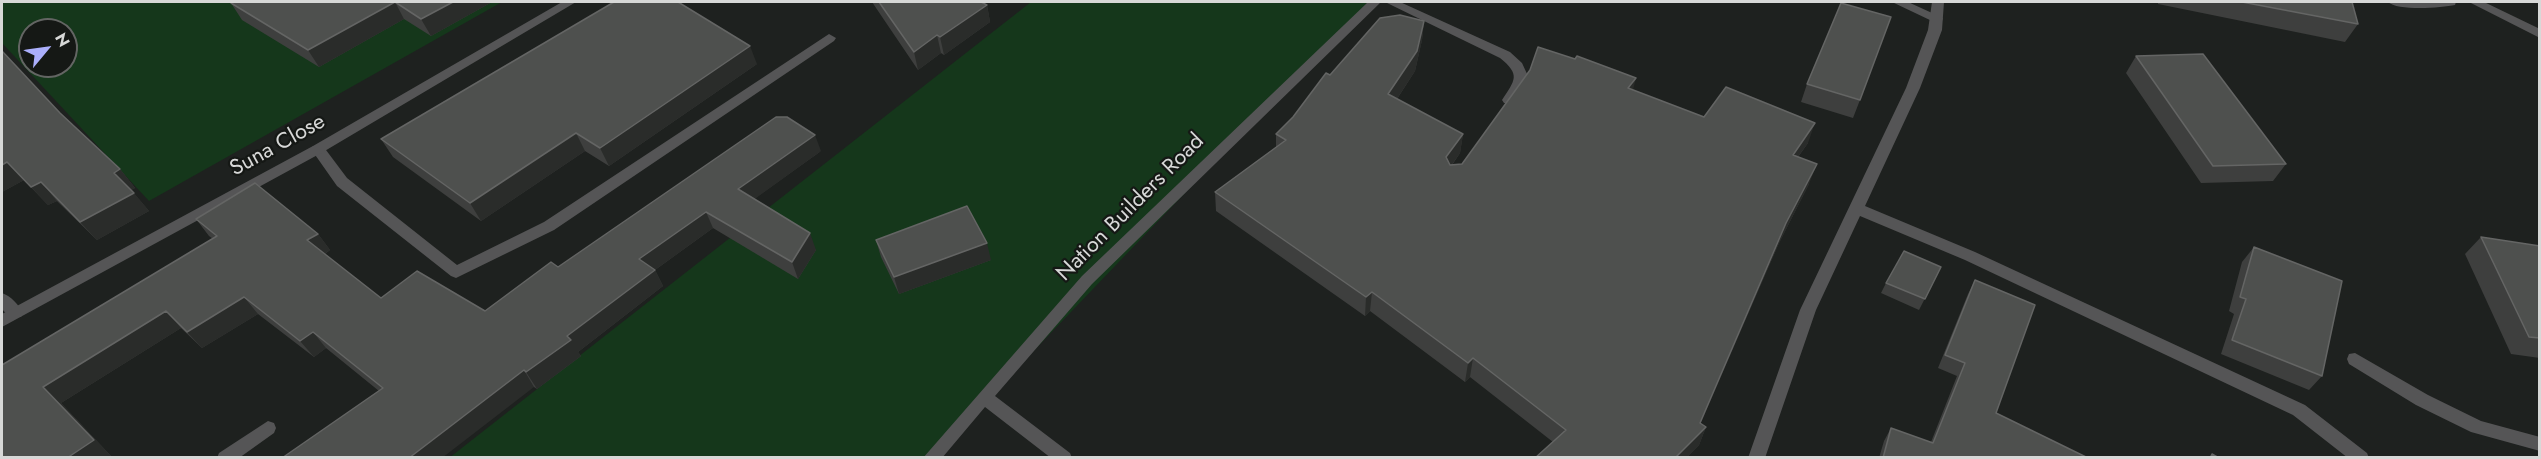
<!DOCTYPE html>
<html>
<head>
<meta charset="utf-8">
<style>
	body { margin:0 }
	#map { position:relative; width:2541px; height:459px; overflow:hidden; background:#1e211f; font-family:Jost,sans-serif }
	canvas { display:block }
	.frame { position:absolute; inset:0; border:3px solid #d7d8d7; pointer-events:none }
	.north { position:absolute; left:18px; top:18px; width:60px; height:60px; box-sizing:border-box; background:#151815; border:2px solid #636563; border-radius:50%; rotate:61deg; font-size:16px; font-weight:700; line-height:24px; text-align:center; color:#d7d8d7 }
	.north::after { content:''; display:block; margin:auto; width:21px; height:27px; background:#abaffb; clip-path:polygon(50% 0,100% 100%,50% 72%,0 100%) }
</style>
</head>
<body>
<div id="map">
<canvas width="2541" height="459"></canvas>
<div class="frame"></div>
<div class="north">N</div>
</div>
<script>
const ctx = document.querySelector('canvas').getContext('2d');
ctx.lineJoin = 'round';
function fill(path, color) {
  ctx.fillStyle = color;
  ctx.fill(path, 'evenodd');
}
function trace(path, color, width, dash) {
  ctx.strokeStyle = color;
  ctx.lineWidth = width;
  ctx.lineCap = dash ? 'butt' : 'round';
  ctx.setLineDash(dash || []);
  ctx.stroke(path);
}
function write(font, color, halo, rows, align = 'center') {
  ctx.font = font + ' Jost,sans-serif';
  ctx.lineWidth = 4.5;
  ctx.setLineDash([]);
  ctx.textBaseline = 'middle';
  ctx.strokeStyle = halo;
  ctx.fillStyle = color;
  for (const [text, x, y, turn = 0] of rows) {
    ctx.save();
    ctx.translate(x, y);
    ctx.rotate((+turn || 0) * Math.PI / 180);
    ctx.textAlign = isNaN(turn) ? turn : align;
    if (halo) ctx.strokeText(text, 0, 0);
    ctx.fillText(text, 0, 0);
    ctx.restore();
  }
}
const green = new Path2D(`
	M2 2H502L149 201 2 43ZM30 30H66V66H30Z
	M1031 2H1368L932 457 449 458Z`);
const lane = new Path2D(`
	M1892 2H1908L1943 18 1942 21H1932Z
	M2388 2H2456L2455 5C2441 8 2397 11 2388 2Z
	M2469 2H2484L2540 29V38Z
	M829 34 836 38 834 41 554 230 456 278 451 276 337 186 311 149 313 146H323L347 178 457 265 544 222Z
	M2 293C11 296 19 305 23 313L21 317H9L2 309Z
	M268 421 274 423 276 428 274 433 239 458H217L219 453Z`);
const street = new Path2D(`
	M562 2H576L323 152 2 327V314L313 146Z
	M1368 2H1381L1092 284 995 396 1070 453 1072 458H1051L985 407 942 458H923L1082 276Z
	M1385 2H1400L1510 52 1522 63 1528 76 1525 86 1514 103H1504L1502 100C1515 80 1521 75 1500 58Z
	M1932 2H1944L1942 30 1920 88 1865 206 1975 252 2305 405 2367 453 2369 458H2348L2293 415 1965 260 1860 216 1816 310 1765 458H1748L1800 310 1906 88 1928 30Z
	M2355 353 2428 395 2481 421 2540 437V451L2471 432 2416 405 2349 364 2347 359 2349 354Z`);
const wall = new Path2D(`
	M234 2H492L431 36 404 19 319 67 242 20 231 3Z
	M872 2H981L987 5 990 22 944 55 941 53 918 70Z
	M2158 2H2352L2358 24 2345 42 2158 4Z
	M1424 21 1422 40 1415 71 1397 99 1463 134 1460 153 1452 165 1462 164 1633 90 1704 117 1808 143 1798 157 1809 184 1779 243 1700 423 1706 427 1699 445 1686 458H1535L1553 442 1470 377 1465 382 1370 311 1365 316 1216 211 1215 192 1276 147V134L1293 117Z
	M2136 56 2286 164 2273 181 2201 183 2126 73Z
	M757 64 609 166 585 151 481 221 393 157 381 139Z
	M1807 84 1860 100 1853 118 1801 102Z
	M60 113 120 169 135 188 131 190 149 211 97 240 57 201 48 205 24 180 2 192Z
	M821 151 754 199 816 250 798 279 713 228 655 270 663 286 578 352 581 356 537 389 534 387 379 391 326 348 314 357 258 314 202 348 181 328 61 403 111 456 110 458H2L8 362 213 239 209 236 196 219 318 234 330 250 325 254 381 298 485 311 558 267Z
	M2481 237 2540 246V358L2511 354 2465 254Z
	M876 240 991 260 899 294 881 257Z
	M2254 247 2322 376 2309 390 2221 354 2234 314 2229 311 2242 262Z
	M1941 267 1919 310 1881 293 1886 283Z
	M1975 280 1996 413 2088 458H1879L1884 441 1891 428 1931 442 1957 376 1938 368 1968 294Z`);
const shadedWall = new Path2D(`
	M395 2 404 19 319 67 308 50Z
	M453 2H492L431 36 421 19Z
	M987 5 990 22 944 55 940 37Z
	M1424 21 1422 40 1415 71 1387 114 1388 94Z
	M937 35 941 53 918 70 914 52Z
	M750 46 757 64 609 166 600 148Z
	M1636 78 1631 98 1628 88Z
	M1815 123 1808 143 1785 174 1793 155Z
	M576 133 585 151 481 221 470 203Z
	M1463 134 1460 153 1443 177 1446 157Z
	M815 135 821 151 745 206 738 189Z
	M7 162 24 180 2 192V165Z
	M1817 164 1809 184 1779 243 1694 439 1706 427 1699 445 1686 458H1675L1700 423 1786 223Z
	M120 169 135 188 129 191 114 173Z
	M41 182 57 201 48 205 31 187Z
	M134 193 149 211 97 240 80 222Z
	M706 212 713 228 655 270 663 286 578 352 581 356 537 389 526 372 567 336 639 259Z
	M810 233 816 250 798 279 792 262Z
	M318 234 330 250 320 257 307 240Z
	M987 243 991 260 899 294 894 277Z
	M1372 292 1370 311 1365 316 1366 297Z
	M244 297 258 314 202 348 187 332Z
	M166 311 181 328 61 403 111 456 110 458H67L43 387Z
	M313 332 326 348 314 357 300 341Z
	M1473 358 1470 377 1465 382 1468 363Z
	M524 370 534 387 442 458H409Z`);
const building = new Path2D(`
	M234 2H453L421 19 395 2 308 50 231 3Z
	M614 2H678L750 46 600 148 576 133 470 203 381 139Z
	M879 2H981L987 5 940 37 937 35 914 52Z
	M2242 2H2352L2358 24Z
	M1841 3 1891 17 1860 100 1807 84Z
	M1400 15 1424 21 1417 51 1388 94 1463 134 1446 157 1450 165 1462 164 1530 70 1538 47 1575 59 1577 56 1636 78 1628 88 1704 117 1726 87 1815 123 1793 155 1817 164 1786 223 1700 423 1706 427 1675 458H1535L1566 430 1473 358 1468 363 1372 292 1366 297 1215 192 1286 140 1276 134 1293 117 1326 73 1330 75 1380 18Z
	M2 51 60 113 120 169 114 173 134 193 80 222 41 182 31 187 7 162 2 165Z
	M2203 54 2286 164 2213 166 2136 56Z
	M776 117H787L815 135 738 189 810 233 792 262 706 212 639 259 655 270 567 336 571 340 526 372 524 370 409 458H282L383 388 313 332 300 341 244 297 187 332 166 311 43 387 94 440 67 458H2V365L217 236 196 219 255 183 318 234 307 240 381 298 417 271 485 311 551 262 558 267Z
	M967 206 987 243 894 277 876 240Z
	M2481 237 2540 246V338L2529 337Z
	M2254 247 2342 281 2322 376 2232 340 2246 299 2240 297Z
	M1904 251 1941 267 1925 299 1886 283Z
	M1975 280 2035 305 1996 413 2088 458H1883L1891 428 1933 443 1965 363 1945 355Z
	M2212 454 2219 458H2210Z`);
const streetNames = [
	["Suna Close",278,146,-29],
	["Nation Builders Road",1131,208,-45]
];
fill(green, '#15371b');
fill(lane, '#555556');
fill(street, '#555556');
fill(wall, '#3e3f3e');
fill(shadedWall, '#2a2c2a');
fill(building, '#4e504e');
trace(building, '#646564', 1.5);
write('22px', '#d7d8d7', '#151815', streetNames);
</script>
</body>
</html>
